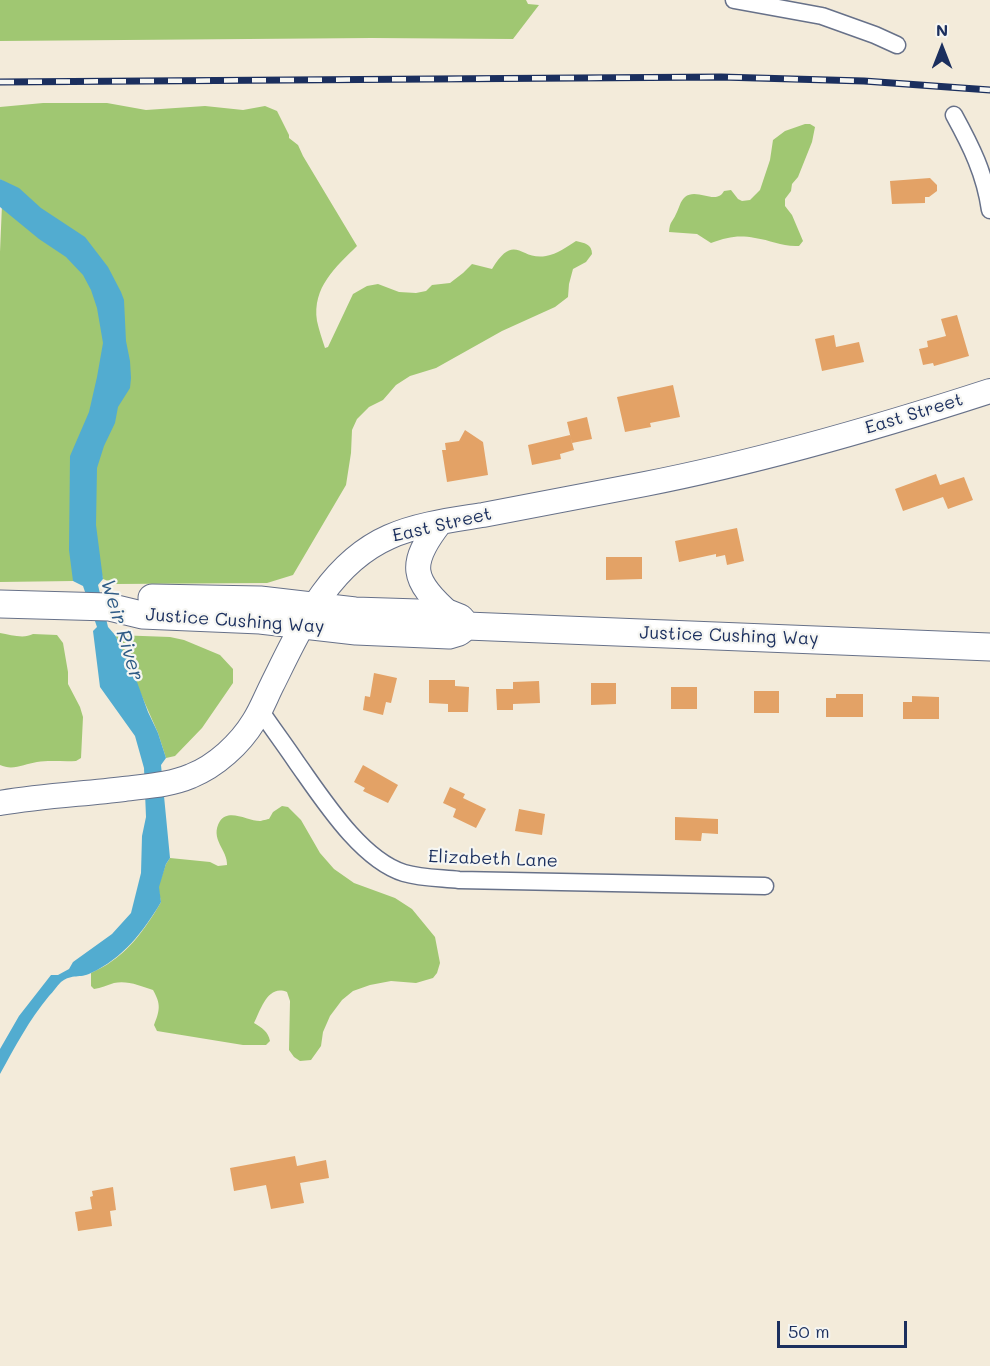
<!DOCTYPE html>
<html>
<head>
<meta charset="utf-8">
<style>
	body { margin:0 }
	#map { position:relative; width:990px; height:1366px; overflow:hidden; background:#f3ebda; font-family:Mali,sans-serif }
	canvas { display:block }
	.north { position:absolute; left:912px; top:18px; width:60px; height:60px; -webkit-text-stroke:4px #f6f6f2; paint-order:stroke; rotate:0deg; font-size:16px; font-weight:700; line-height:24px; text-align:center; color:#1b2f5e }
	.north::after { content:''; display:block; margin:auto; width:21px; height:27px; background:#1b2f5e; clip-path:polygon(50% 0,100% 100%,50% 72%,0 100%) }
	.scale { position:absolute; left:777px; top:1321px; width:130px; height:27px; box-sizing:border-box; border:3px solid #1b2f5e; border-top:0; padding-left:8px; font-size:18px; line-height:21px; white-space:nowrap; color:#1b2f5e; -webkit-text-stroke:4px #f6f6f2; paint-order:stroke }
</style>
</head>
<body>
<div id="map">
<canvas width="990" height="1366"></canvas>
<div class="north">N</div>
<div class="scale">50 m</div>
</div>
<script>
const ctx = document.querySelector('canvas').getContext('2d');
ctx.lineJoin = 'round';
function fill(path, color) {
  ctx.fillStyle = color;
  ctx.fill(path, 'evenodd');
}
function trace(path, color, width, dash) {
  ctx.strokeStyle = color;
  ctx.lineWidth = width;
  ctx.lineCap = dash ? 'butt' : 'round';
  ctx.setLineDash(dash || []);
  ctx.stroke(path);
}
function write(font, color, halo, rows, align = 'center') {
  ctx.font = font + ' Mali,sans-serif';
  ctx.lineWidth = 4.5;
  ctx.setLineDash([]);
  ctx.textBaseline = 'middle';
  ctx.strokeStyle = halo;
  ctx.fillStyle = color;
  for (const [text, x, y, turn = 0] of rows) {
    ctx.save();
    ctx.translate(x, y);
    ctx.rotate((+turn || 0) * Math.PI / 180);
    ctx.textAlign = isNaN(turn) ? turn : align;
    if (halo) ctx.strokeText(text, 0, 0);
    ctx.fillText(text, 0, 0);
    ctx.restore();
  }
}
const green = new Path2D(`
	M0 0H526L528 4 539 5 513 39 372 38 0 41Z
	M43 103H107L146 110 205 106 243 110 265 106 277 111 289 135V138L298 145 303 156 357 246C336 267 312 287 317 321 319 330 322 339 325 348L328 347 353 294 367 286 378 284 399 292 416 293 426 291 432 285 450 283 463 273 472 264 492 269C515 231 520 261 546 256 557 254 567 247 576 241 584 243 592 244 592 254L586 262 573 269 569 284 568 297 555 307 502 331 436 368 410 376 396 385 383 400 369 407 357 419 352 430 351 453 346 485 293 575 267 583 116 584 103 579 102 575 73 574V581L0 582V252L3 181 0 179V107Z
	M805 124H810L815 127 812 142 798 177 792 184 791 191 785 199V206L792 215 803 241 799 246C782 247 771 240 755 238 738 235 728 237 711 243L697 234 669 232C670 221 672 223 676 214 679 209 680 201 685 197 697 187 716 206 724 191L731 190 738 199 742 201 750 200 760 190 770 160 773 140 785 131Z
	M0 633C11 635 24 639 33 634L57 635 63 643 68 672V684L80 707 83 717 81 758 76 761C64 762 50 760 37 762 24 764 13 771 0 765Z
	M115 635 170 637 184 640 220 655 233 669V683L202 728 175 756 166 758 158 733Z
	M282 806 288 807 301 820 320 853 334 869 354 883 395 898 412 909 435 937 440 963 437 973 433 978 416 983 391 981 370 985 353 991 342 1000 330 1016 323 1032 321 1046 311 1060 300 1061 294 1057 289 1050 290 1001 287 992C268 984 261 1009 254 1023 262 1028 268 1031 270 1041L266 1045H243L157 1031 154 1025C160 1010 161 1004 153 990 141 986 127 980 114 983 107 985 101 988 94 989L91 986V973C98 969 106 966 112 961 132 948 149 923 161 902L158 887 166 864 170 858 210 862 218 866 227 865C228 850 209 839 220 821 229 808 248 821 260 821 261 821 268 819 269 819L273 812Z`);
const water = new Path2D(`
	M0 179 19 188 41 208 85 237 108 267 121 292 124 300 126 341 130 361 131 378 130 388 118 407 115 423 104 446 97 468 96 525 103 579 98 585 108 627 115 635 133 671 148 712 158 733 166 758 161 765 170 858 166 864 159 887 161 902C144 931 122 959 91 973 79 979 73 973 61 982 57 986 53 992 49 996 29 1020 15 1047 0 1074V1049L19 1016 51 975H58L69 969 73 962 112 934 131 913 141 873 142 836 146 817 144 768 135 736 100 687 93 631 97 627 83 586 73 581 69 550 70 456 89 412 97 377 103 343 97 308 91 290 83 275 66 257 39 239 0 207Z`);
const building = new Path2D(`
	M930 178 937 185V191L929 197H925V203L892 204 890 181Z
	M957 315 969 356 934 366 933 363 923 365 919 349 928 347 927 341 946 336 941 319Z
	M834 335 836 347 859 342 864 362 822 371 815 339Z
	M673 385 680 417 650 423 651 427 625 432 617 397Z
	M587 417 592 439 572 443 567 422Z
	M465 430 483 442 488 475 447 482 442 450H446L445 443 459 441Z
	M570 435 574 450 560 454 561 459 532 465 528 445Z
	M936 474 940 485 964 477 973 500 948 509 943 497 903 511 895 489Z
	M737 528 744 561 727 565 725 555 716 557V554L679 562 675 541Z
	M606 557H642V579L606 580Z
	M374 673 397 678 391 703 386 702 383 715 363 710 365 696 370 697Z
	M429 680H455V686L469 687 468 712H448V704L429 703Z
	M539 681 540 703 513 704V710H497L496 689H513V682Z
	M591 683H616V704L591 705Z
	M671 687H697V709H671Z
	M754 691H779V713H754Z
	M836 694H863V717H826V698H836Z
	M912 696 939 697V719H903V702H912Z
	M363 765 398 785 388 803 363 791 365 788 354 782Z
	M450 787 465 794 463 798 486 809 476 828 453 817 456 809 443 803Z
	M519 809 545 814 542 835 515 831Z
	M675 817 718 819V834L702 833 701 841 675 840Z
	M295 1156 297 1166 326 1160 329 1178 300 1183 304 1203 271 1209 266 1185 234 1191 230 1168Z
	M113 1187 116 1210 110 1211 112 1226 78 1231 75 1212 92 1209 90 1197 93 1196 92 1191Z`);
const minor = new Path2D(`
	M734 0 822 16 875 35 897 45
	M954 115C971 146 985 174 990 210
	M260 710C272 728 285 745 297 763 322 798 361 860 404 873 421 878 441 878 459 880L765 886`);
const secondary = new Path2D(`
	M440 523C408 564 411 580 450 614
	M0 803C41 796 83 794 124 789 147 786 170 785 191 776 216 766 240 744 254 721 261 710 266 697 272 685 300 629 328 564 389 537 418 524 452 520 483 515 537 505 591 494 645 484 762 461 876 428 990 391`);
const primary = new Path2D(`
	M152 598 260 600 355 611 450 614 460 618 467 626
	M0 604 109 607 142 615 260 620 356 631 449 635 459 632 467 626 990 647`);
const rail = new Path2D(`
	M0 82 721 77 864 81 990 90`);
const streetNames = [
	["East Street",914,414,-17],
	["East Street",442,525,-13],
	["Justice Cushing Way",235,621,4],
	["Justice Cushing Way",729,636,2],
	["Elizabeth Lane",493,859,2]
];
const waterNames = [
	["Weir River",122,630,73]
];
fill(green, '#a0c772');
fill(water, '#52acd0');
fill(building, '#e3a266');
trace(minor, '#677189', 19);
trace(secondary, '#677189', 26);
trace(primary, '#677189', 29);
trace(minor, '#fff', 16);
trace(secondary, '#fff', 24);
trace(primary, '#fff', 27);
trace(rail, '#1b2f5e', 7);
trace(rail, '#f6f6f2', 4.5, [14]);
write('18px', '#1b2f5e', '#f6f6f2', streetNames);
write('italic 20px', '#2e5b86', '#f6f6f2', waterNames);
</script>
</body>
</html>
